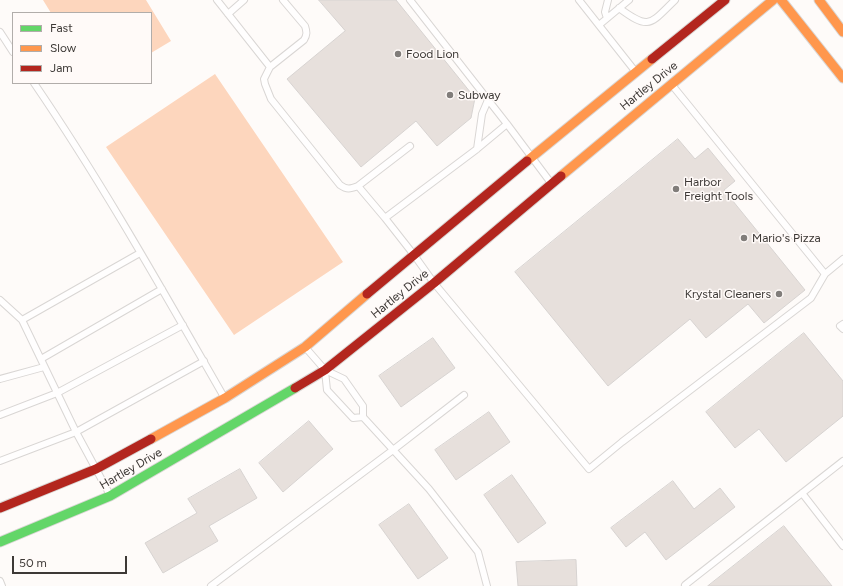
<!DOCTYPE html>
<html>
<head>
<meta charset="utf-8">
<style>
	body { margin:0 }
	#map { position:relative; width:843px; height:586px; overflow:hidden; background:#fefbf9; font-family:Figtree,sans-serif }
	canvas { display:block }
	.legend { position:absolute; left:12px; top:12px; width:140px; height:72px; box-sizing:border-box; background:#fffaf8; border:1px solid #b1adaa; margin:0; padding:5px 7px; list-style:none; font-size:12px; color:#3d3936 }
	.legend li { display:flex; align-items:center; gap:8px; height:20px }
	.legend b { width:20px; border:1px solid #b1adaa }
	.scale { position:absolute; left:12px; top:556px; width:115px; height:18px; box-sizing:border-box; border:2px solid #3d3936; border-top:0; padding-left:5px; font-size:12px; line-height:14px; white-space:nowrap; color:#3d3936; -webkit-text-stroke:3px #fffaf8; paint-order:stroke }
</style>
</head>
<body>
<div id="map">
<canvas width="843" height="586"></canvas>
<ul class="legend">
<li><b style="height:5px;background:#63d668"></b>Fast</li>
<li><b style="height:5px;background:#ff974d"></b>Slow</li>
<li><b style="height:5px;background:#b3261e"></b>Jam</li>
</ul>
<div class="scale">50 m</div>
</div>
<script>
const ctx = document.querySelector('canvas').getContext('2d');
ctx.lineJoin = 'round';
function fill(path, color) {
  ctx.fillStyle = color;
  ctx.fill(path, 'evenodd');
}
function trace(path, color, width, dash) {
  ctx.strokeStyle = color;
  ctx.lineWidth = width;
  ctx.lineCap = dash ? 'butt' : 'round';
  ctx.setLineDash(dash || []);
  ctx.stroke(path);
}
function write(font, color, halo, rows, align = 'center') {
  ctx.font = font + ' Figtree,sans-serif';
  ctx.lineWidth = 3;
  ctx.setLineDash([]);
  ctx.textBaseline = 'middle';
  ctx.strokeStyle = halo;
  ctx.fillStyle = color;
  for (const [text, x, y, turn = 0] of rows) {
    ctx.save();
    ctx.translate(x, y);
    ctx.rotate((+turn || 0) * Math.PI / 180);
    ctx.textAlign = isNaN(turn) ? turn : align;
    if (halo) ctx.strokeText(text, 0, 0);
    ctx.fillText(text, 0, 0);
    ctx.restore();
  }
}
const green = new Path2D(`
	M43 0H146L171 41 151 53V13H51Z
	M215 74 343 262 234 335 106 147Z`);
const building = new Path2D(`
	M319 0H396L475 98 471 118 437 146 416 121 361 167 287 79 345 31Z
	M678 139 695 159 708 148 735 181 724 190 805 290 764 323 748 304 706 338 690 319 608 386 515 272Z
	M804 333 843 381V416L786 462 759 429 735 448 706 412Z
	M433 338 455 368 401 407 379 376Z
	M489 412 510 442 456 480 435 450Z
	M309 421 333 449 283 492 259 463Z
	M240 469 257 498 209 526 218 541 163 573 145 543 197 513 188 499Z
	M512 475 546 523 518 543 484 495Z
	M673 481 694 509 720 488 735 507 666 560 645 532 626 547 611 528Z
	M409 504 448 558 418 579 379 525Z
	M784 526 832 586H708Z
	M576 560 577 586H518L516 562Z`);
const lane = new Path2D(`
	M217 0 270 67
	M283 0 305 26C307 32 307 35 304 40L270 67 264 79 265 84 271 99 340 185C347 190 350 189 358 186
	M410 0 507 124 551 183
	M579 0 635 71
	M619 8C650 31 650 24 675 0
	M228 14 244 0
	M607 18 605 12 608 0
	M599 25 629 0
	M0 32 13 52
	M34 83C103 184 163 291 224 397
	M672 85 825 274 843 259
	M507 124 477 149 385 218 414 255 434 283 589 469 622 442 811 298 825 274
	M477 149 482 114 488 100
	M385 218 358 186 410 146
	M0 300 22 320
	M843 324 840 326 843 329
	M305 347 325 370 344 379 363 406V417L429 489 478 552 487 586
	M41 359 162 289
	M325 371 327 390 353 418 363 417
	M0 379 44 367
	M0 415 57 393 183 325
	M0 461 76 432 204 361
	M802 493 843 546
	M110 495 76 432 22 320 140 253
	M0 581 2 586
	M211 586 393 450 464 395
	M686 586 685 585 843 461`);
const fast = new Path2D(`
	M0 542 110 496 295 388`);
const slow = new Path2D(`
	M781 0 843 78
	M819 0 843 32
	M527 161 652 59
	M561 176 773 0
	M151 439 225 398 305 347 367 294`);
const jam = new Path2D(`
	M652 59 725 0
	M367 294 527 161
	M295 388 325 370 434 283 561 176
	M0 508 96 469 151 439`);
const markers = [
	[398,54,4,"#817d7a"],
	[450,95,4,"#817d7a"],
	[676,189,4,"#817d7a"],
	[744,238,4,"#817d7a"],
	[779,294,4,"#817d7a"]
];
const poiNames = [
	["Food Lion",406,54],
	["Subway",458,95],
	["Harbor",684,182],
	["Freight Tools",684,196],
	["Mario's Pizza",752,238],
	["Krystal Cleaners",771,294,"right"]
];
const streetNames = [
	["Hartley Drive",649,86,-39],
	["Hartley Drive",400,294,-39],
	["Hartley Drive",131,469,-30]
];
fill(green, '#fdd6bd');
fill(building, '#e7e0dc');
trace(building, '#d7d3d1', 1);
trace(lane, '#d9d6d4', 8);
trace(fast, '#d9d6d4', 11);
trace(slow, '#d9d6d4', 11);
trace(jam, '#d9d6d4', 11);
trace(lane, '#fffefe', 6);
trace(fast, '#63d668', 9);
trace(slow, '#ff974d', 9);
trace(jam, '#b3261e', 9);
for (const [x, y, r, color] of markers) {
  const dot = new Path2D();
  dot.arc(x, y, r, 0, 2 * Math.PI);
  ctx.fillStyle = color;
  ctx.fill(dot);
  trace(dot, '#fffaf8', 1.5);
}
write('12px', '#3d3936', '#fffaf8', poiNames, 'left');
write('12px', '#3d3936', '#fffaf8', streetNames);
</script>
</body>
</html>
